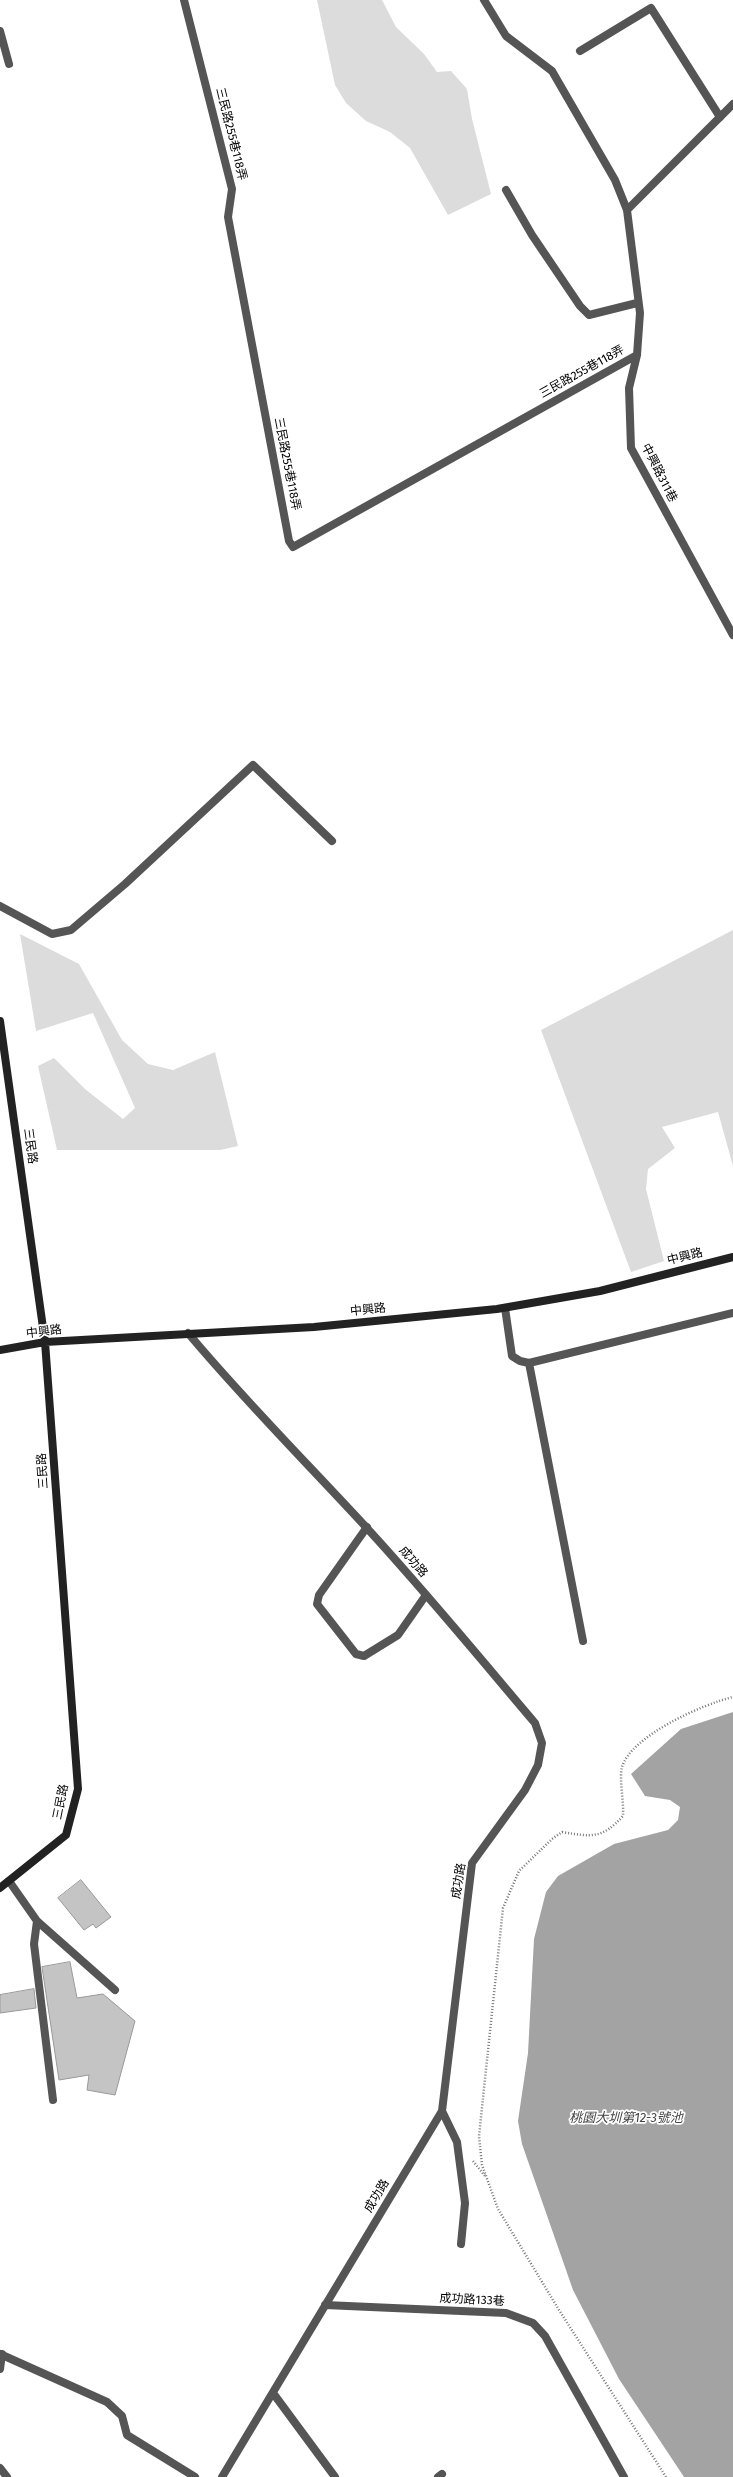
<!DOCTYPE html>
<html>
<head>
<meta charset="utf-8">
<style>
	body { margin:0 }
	canvas { display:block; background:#fff }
</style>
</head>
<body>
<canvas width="733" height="2477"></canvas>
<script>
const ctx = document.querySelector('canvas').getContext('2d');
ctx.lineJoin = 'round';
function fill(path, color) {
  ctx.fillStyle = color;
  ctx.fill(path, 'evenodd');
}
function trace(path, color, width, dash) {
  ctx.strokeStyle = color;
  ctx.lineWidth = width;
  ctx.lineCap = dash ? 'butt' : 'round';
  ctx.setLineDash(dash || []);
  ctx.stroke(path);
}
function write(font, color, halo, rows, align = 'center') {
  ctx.font = font + ' "Fira Sans","Noto Sans TC",sans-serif';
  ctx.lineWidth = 3.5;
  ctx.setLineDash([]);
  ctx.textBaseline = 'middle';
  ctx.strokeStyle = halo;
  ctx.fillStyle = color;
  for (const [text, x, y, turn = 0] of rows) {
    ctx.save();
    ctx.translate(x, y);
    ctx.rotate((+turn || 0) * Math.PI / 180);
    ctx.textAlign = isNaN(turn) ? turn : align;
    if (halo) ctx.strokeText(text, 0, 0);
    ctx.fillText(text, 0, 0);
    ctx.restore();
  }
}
const green = new Path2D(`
	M382 0 396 27 424 54 437 72 451 71 467 89 472 119 491 194 448 215 410 148 390 132 366 121 346 103 335 85 317 0Z
	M733 930V1166L718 1112 662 1127 675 1148 648 1169 646 1189 664 1261 631 1272 541 1030Z
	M20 934 79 964 122 1040 148 1064 173 1070 215 1052 238 1146 220 1150H57L38 1066 54 1058 85 1089 123 1119 135 1108 93 1013 36 1031Z`);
const water = new Path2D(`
	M733 1712V2477H684L619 2379 573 2290 522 2144 518 2121 528 2053 534 1939 546 1892 558 1876 614 1844 668 1830 678 1820 680 1807 670 1800 645 1796 631 1774 681 1729Z`);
const building = new Path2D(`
	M81 1880 111 1917 96 1928 93 1924 84 1930 58 1898Z
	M70 1962 77 1998 103 1994 135 2021 115 2095 87 2090 89 2075 59 2080 42 1967Z
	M34 1989 36 2008 0 2013V1995Z`);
const path = new Path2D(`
	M473 2161 485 2176
	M666 2477 559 2310 498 2209 482 2165 479 2136 503 1908 519 1871 552 1839 562 1832C592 1837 602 1839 623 1816 624 1801 619 1780 622 1767 631 1736 703 1704 733 1697`);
const lane = new Path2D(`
	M0 31 9 64
	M580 51 651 8 720 117
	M505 1308 512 1356 520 1361 529 1363 733 1313
	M529 1363 583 1641
	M367 1527 319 1595 317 1604 356 1654 364 1656 398 1635 426 1595
	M9 1881 37 1921 115 1990
	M37 1921 34 1944 53 2100
	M325 2305 506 2313 533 2323 545 2336 624 2477
	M0 2369 2 2354
	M0 2468 7 2477
	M438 2477 442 2474`);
const street = new Path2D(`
	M184 0 232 189 228 217 289 541 293 547 637 355
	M484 0 506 36 552 71 615 180 627 210 640 313 637 355 629 388 631 448 733 635
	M506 190 532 235 580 306 589 315 637 303
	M627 210 733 104
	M0 906 52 934 71 930 125 884 253 765 332 841
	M188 1333C244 1400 306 1462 365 1526 424 1590 479 1657 535 1723L542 1743 538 1765 525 1790 472 1863 442 2111 222 2477
	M442 2111 457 2142 465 2203 461 2244
	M0 2354 107 2402 122 2416 127 2435 195 2477
	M273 2393 335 2477`);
const secondary = new Path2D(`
	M0 1021 45 1342 78 1789 66 1835 0 1888
	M0 1350 45 1342 314 1327 497 1309 600 1291 733 1257`);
const streetNames = [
	["三民路255巷118弄",231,134,76],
	["三民路255巷118弄",582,372,-29],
	["三民路255巷118弄",287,464,79],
	["中興路311巷",659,473,63],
	["三民路",30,1146,82],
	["中興路",685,1257,-14],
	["中興路",368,1310,-6],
	["中興路",44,1332,-7],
	["三民路",43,1471,-94],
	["成功路",413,1562,49],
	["三民路",61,1802,-79],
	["成功路",459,1881,-81],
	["成功路",377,2196,-59],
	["成功路133巷",472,2300,3]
];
const waterNames = [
	["桃園大圳第12-3號池",626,2118]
];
fill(green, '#dcdcdc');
fill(water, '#a3a3a3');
fill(building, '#c4c4c4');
trace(building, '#999', 1);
trace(path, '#777', 2.5, [1, 2]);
trace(lane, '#555', 8);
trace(street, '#555', 8);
trace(secondary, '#222', 8);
write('12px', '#000', '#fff', streetNames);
write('italic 13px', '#444', '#fff', waterNames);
</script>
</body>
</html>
